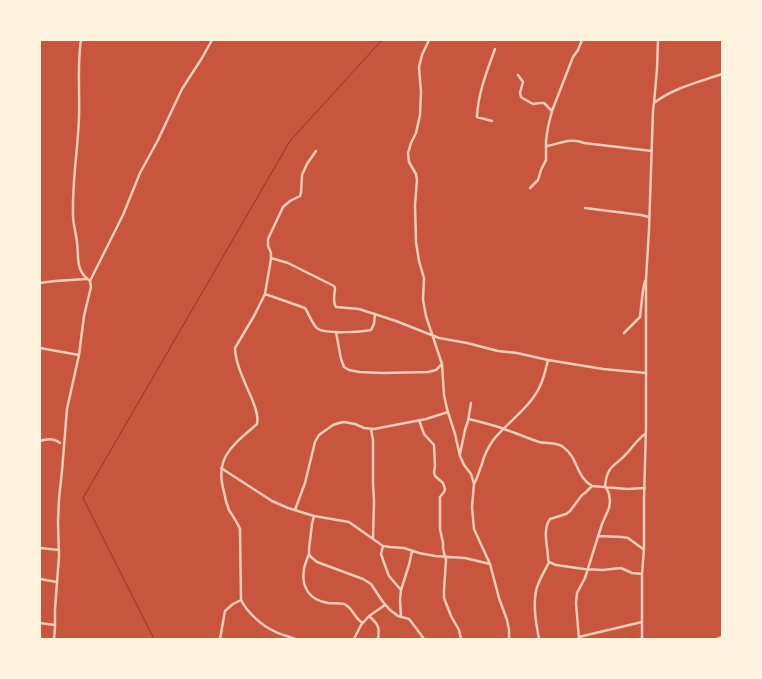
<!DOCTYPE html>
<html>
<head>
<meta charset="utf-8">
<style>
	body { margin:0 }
	#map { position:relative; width:762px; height:679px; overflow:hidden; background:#c8553d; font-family:"Source Sans 3",sans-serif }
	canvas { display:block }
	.frame { position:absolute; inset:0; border:41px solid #fff3e0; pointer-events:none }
</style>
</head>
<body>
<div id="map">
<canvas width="762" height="679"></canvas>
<div class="frame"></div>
</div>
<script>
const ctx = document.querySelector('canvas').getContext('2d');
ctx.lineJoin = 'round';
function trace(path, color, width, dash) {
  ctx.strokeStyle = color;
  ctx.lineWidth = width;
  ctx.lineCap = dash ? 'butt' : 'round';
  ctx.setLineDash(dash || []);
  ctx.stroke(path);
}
const stream = new Path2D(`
	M154 639 83 498 290 141 382 40`);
const minor = new Path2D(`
	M81 40C77 65 80 91 79 117 78 149 72 182 73 215 73 224 76 233 77 242 79 257 75 271 90 281
	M429 40 422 55 419 67 421 92 420 115 416 133 411 143 408 153 409 162 416 174 417 180 415 205 416 242 419 261 424 278 423 300 426 316 442 364 444 395 447 409 455 434 460 456 464 465 471 474 474 484 472 507 474 529 490 564 499 598 507 620 509 630V639
	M518 75 523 82 520 93 521 97 524 99 533 104 540 103H544L552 111
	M654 103 657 69 658 40
	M492 121 477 117C478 93 487 71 495 49
	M547 146C559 144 571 137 584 143L652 151
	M530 188 538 180 541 170 546 160V141L548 127 552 111 573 57 578 50 582 40
	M585 208 641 215 649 217
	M271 258 288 263 334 286 335 288C335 294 332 302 336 307L359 309 396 321 439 338 467 343 498 351 517 353 548 360 603 369 646 373
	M40 283 55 281 86 279
	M265 294 305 308C309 314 313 326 318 329 326 334 362 332 371 330L374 324 375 314
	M336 332 341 359 344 367 349 370 359 372 383 373 428 372 436 370 442 364
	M624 333 640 317 643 290 645 281
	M40 348 79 355
	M469 419C480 422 493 425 504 429 516 433 527 438 539 442 547 444 557 442 563 447 578 457 576 477 592 486L627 489 645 488
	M419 420 424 434 434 445 435 466 434 472 435 476 443 483 445 489 444 492 440 497V529L443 543V549L446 560 444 590V598L451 616 459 630 461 639
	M371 429 373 440V483L374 501 373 539
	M40 441C48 438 54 438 60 443
	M460 454 465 430 468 421 471 403
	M221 468 272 501 288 508 314 516 349 522 383 546 390 547 404 548 419 553 435 556 465 558 490 564
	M474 484C478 477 479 471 482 464 484 455 489 446 494 439 509 421 532 406 541 384 544 377 546 368 548 360
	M592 486 585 493 582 495 570 511 566 514 550 519C542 530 548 547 548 559L549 562 556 565 584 569 603 570 621 568 632 573 642 574
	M605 487C607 463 616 467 628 452 634 445 638 439 645 434
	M295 510 305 483 315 442 319 435 333 425 339 423 344 422 355 424 364 428 374 429 426 419 448 412
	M314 516 312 524 309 549V554L311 557 317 562 363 579 371 584 383 602 390 610 398 616 409 619 416 628 424 639
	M598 536 622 537 628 538 643 549
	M383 546 381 554 387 571 389 576 401 590
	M40 548 59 550
	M309 554C307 559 305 564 304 569 301 587 309 600 328 603 333 604 341 602 346 605 353 609 355 619 363 623
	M40 579 57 582
	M369 616C378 624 380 627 378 639
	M401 617 400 600 401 590 409 565 412 551
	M40 623 55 625
	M579 637 587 635 642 622
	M54 639 55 628V609L59 556 58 522 59 499 62 471 67 409 79 355 84 316 91 287 90 281 123 215 140 173 158 140 182 89 202 58 212 40
	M220 639 225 611 233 604 241 600
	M295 639C288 636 281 635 274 631 262 626 247 612 241 600L240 529C237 522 233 516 229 510 227 505 225 498 224 492 214 457 233 445 257 424 259 416 255 407 252 399 246 385 235 363 235 348L254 316 265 294 271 259V253L268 246V239L283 207 290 201 300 196 301 193 302 175 307 164 316 151
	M354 639 361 625 369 616 385 605
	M539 639C536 623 533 607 536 591 538 581 545 571 549 562
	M579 639 576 603 577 593 585 578 602 524 609 508 610 501 609 494 606 487
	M642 639V574L644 549V499L646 427V279L649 230 653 110 654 103C673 88 699 82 722 74
	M717 639 722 637`);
trace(stream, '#8f3625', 1);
trace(minor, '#f1ccb7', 2.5);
</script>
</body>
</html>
